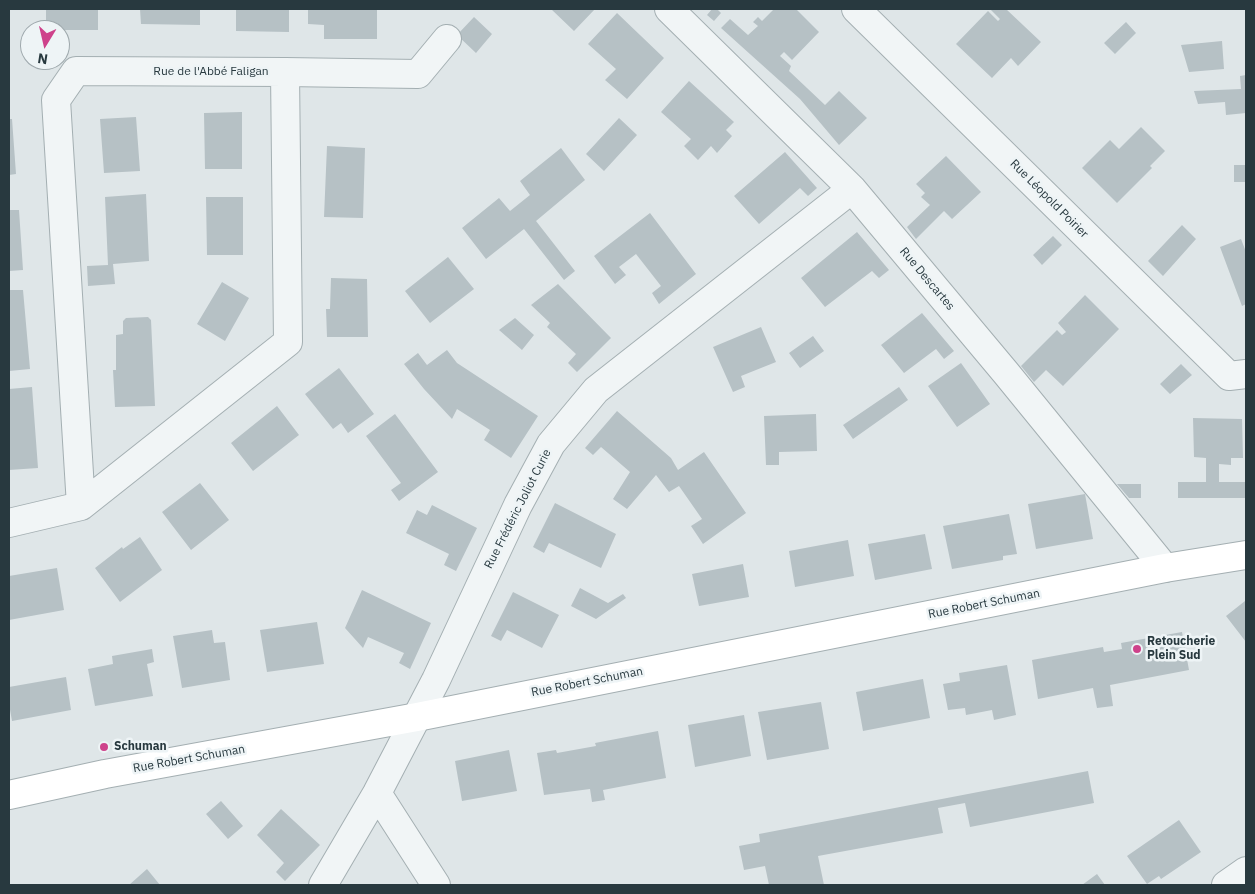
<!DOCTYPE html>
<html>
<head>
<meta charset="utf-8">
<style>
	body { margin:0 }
	#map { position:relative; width:1255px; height:894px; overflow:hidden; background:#dfe6e8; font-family:"IBM Plex Sans",sans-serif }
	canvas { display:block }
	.frame { position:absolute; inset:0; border:10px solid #28393f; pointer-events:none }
	.north { position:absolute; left:20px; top:20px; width:50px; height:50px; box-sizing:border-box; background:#eef4f6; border:1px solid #9fa9ad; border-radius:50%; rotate:189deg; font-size:14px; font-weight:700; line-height:20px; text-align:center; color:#28393f }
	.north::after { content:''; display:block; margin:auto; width:18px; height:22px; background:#ce428b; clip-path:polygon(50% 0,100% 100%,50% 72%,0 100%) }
</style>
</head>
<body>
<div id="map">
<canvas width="1255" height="894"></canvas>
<div class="frame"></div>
<div class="north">N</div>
</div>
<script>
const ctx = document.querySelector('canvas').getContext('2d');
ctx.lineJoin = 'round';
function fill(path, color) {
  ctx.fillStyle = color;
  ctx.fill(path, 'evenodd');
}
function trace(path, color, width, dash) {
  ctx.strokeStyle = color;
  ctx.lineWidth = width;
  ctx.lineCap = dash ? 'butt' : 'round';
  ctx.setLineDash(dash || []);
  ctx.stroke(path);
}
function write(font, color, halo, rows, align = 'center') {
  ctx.font = font + ' "IBM Plex Sans",sans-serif';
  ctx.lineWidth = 5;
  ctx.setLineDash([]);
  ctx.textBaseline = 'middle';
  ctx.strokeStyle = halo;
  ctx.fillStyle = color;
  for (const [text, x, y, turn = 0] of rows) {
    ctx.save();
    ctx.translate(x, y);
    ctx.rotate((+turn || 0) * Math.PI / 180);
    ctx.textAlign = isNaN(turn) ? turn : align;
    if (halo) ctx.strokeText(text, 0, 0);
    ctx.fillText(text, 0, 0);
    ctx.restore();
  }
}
const building = new Path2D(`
	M46 9H98V30H46Z
	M140 9H200V25L141 24Z
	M236 9H289V32L236 31Z
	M308 9H377V39H324V25L308 24Z
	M551 9H595L574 31Z
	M712 9H717L721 13 714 21 707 15Z
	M774 9H796L819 32 792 60 784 52 780 56 791 66 789 71 825 105 839 91 867 118 839 145 800 99 721 28 730 19 748 35 758 26 753 22 758 17 762 21Z
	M990 9H1006L1041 42 1018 66 1011 58 992 78 956 44 988 11 998 21 1000 19Z
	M617 13 664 58 627 99 605 80 616 69 588 44Z
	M474 17 492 34 476 53 457 35Z
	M1126 22 1136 33 1115 54 1104 43Z
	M1222 41 1224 69 1189 72 1181 45Z
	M1246 75V113L1226 115 1225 102 1198 104 1194 91 1241 89 1240 76Z
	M689 81 734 122 726 130 732 136 717 153 711 146 698 160 684 146 691 139 661 112Z
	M242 112V169H205L204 113Z
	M136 117 140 171 104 173 100 119Z
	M619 118 637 135 604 171 586 154Z
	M9 119H12L16 174 9 175Z
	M1141 127 1165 151 1150 166 1152 168 1117 203 1082 168 1110 140 1119 149Z
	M327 146 365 148 363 218 324 217Z
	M561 148 585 180 536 221 575 271 564 280 524 229 486 259 462 228 499 198 510 211 530 195 520 181Z
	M785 152 817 188 808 196 800 188 759 224 734 196Z
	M946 156 981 192 952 219 944 211 916 239 907 227 930 205 921 197 925 193 916 184Z
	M1234 165H1246V182H1234Z
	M146 194 149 261 113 264 115 284 88 286 87 266 108 265 105 197Z
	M206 197H243V255H207Z
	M9 210H19L23 270 9 271Z
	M650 213 696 274 659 304 652 293 661 286 636 254 619 267 626 275 615 284 594 256Z
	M1182 225 1196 239 1163 276 1148 261Z
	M857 232 889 270 879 278 872 271 825 307 801 278Z
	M1053 236 1062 245 1042 265 1033 255Z
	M1241 239 1246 252V304L1242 306 1220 247Z
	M448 257 474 289 430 323 405 291Z
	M331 278 367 279 368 337H327L326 309H330Z
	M222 282 249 298 225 341 197 324Z
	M558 284 611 338 577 372 568 363 576 354 547 327 550 323 531 305Z
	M9 290H23L30 369 9 371Z
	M1085 295 1119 329 1063 386 1046 370 1034 382 1021 366 1057 330 1062 335 1066 332 1058 323Z
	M922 313 954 351 944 359 936 349 904 373 881 345Z
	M148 317 151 320 155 406 115 407 113 370H116V335L123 334V321L126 318Z
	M515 318 534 335 522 350 499 330Z
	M761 327 776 362 741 376 745 387 733 392 713 347Z
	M813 336 824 351 800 368 789 353Z
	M447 350 457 363 538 416 511 458 484 440 490 430 457 409 452 419 424 389 404 364 418 353 427 365Z
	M961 363 990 404 957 427 928 386Z
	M1181 364 1192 375 1170 394 1160 384Z
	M339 368 374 414 348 433 341 423 333 429 305 394Z
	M32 387 38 468 9 470V389Z
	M899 387 908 400 853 439 843 425Z
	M277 406 299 435 253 471 231 443Z
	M617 411 671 458 678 470 704 452 746 513 703 544 691 526 702 519 679 486 669 492 656 475 627 509 613 499 630 472 601 447 593 455 585 448Z
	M395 414 438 472 399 501 391 490 401 483 366 436Z
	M816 414 817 451 779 452V465H766L764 416Z
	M1193 418 1242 419 1243 458H1231V465L1219 464V482H1246V498H1178V482H1206V458L1194 457Z
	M200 483 229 520 191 550 162 512Z
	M1117 484H1141V498H1129Z
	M1085 494 1093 539 1036 549 1028 504Z
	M555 503 616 534 601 568 549 543 544 553 533 547Z
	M432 505 477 528 456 571 444 565 449 554 406 533 417 510 427 515Z
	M1009 514 1017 554 1003 556V560L952 569 943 526Z
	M925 534 932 569 875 580 868 544Z
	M140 537 162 570 120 602 95 568 122 547 123 549Z
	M848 540 854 576 795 587 789 551Z
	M743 564 749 597 699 606 692 574Z
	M57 568 64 610 9 620V576Z
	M580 588 608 603 623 594 626 598 596 619 571 606Z
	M362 590 431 623 410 669 399 663 404 653 368 637 363 648 345 628Z
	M513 592 559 615 542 648 507 630 501 641 491 636Z
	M1245 601 1246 603V642L1226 616Z
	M317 622 324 664 267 672 260 630Z
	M212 630 214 643 225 642 230 680 182 688 173 636Z
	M1182 632 1189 670 1110 685 1113 706 1097 708 1093 688 1038 699 1032 660 1103 647 1104 652 1122 649 1121 643Z
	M152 649 154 662 147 664 153 696 95 706 88 669 113 664 112 656Z
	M1007 665 1016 715 994 720 992 710 966 715 965 708 948 710 943 684 960 681 959 673Z
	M66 677 71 710 12 721 9 704V687Z
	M923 679 930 718 863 731 856 692Z
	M821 702 829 749 767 760 758 712Z
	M744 715 751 756 695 767 688 725Z
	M658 731 666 778 603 790 605 800 592 802 590 789 544 795 537 753 556 750 557 753 596 746 595 743Z
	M509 750 517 791 462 801 455 761Z
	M1088 771 1094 803 970 827 965 803 938 808 943 833 818 856 824 885H769L765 866 744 870 739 846 760 842 759 834Z
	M221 801 243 826 228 839 206 814Z
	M281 809 320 845 285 881 276 872 284 863 257 835Z
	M1179 820 1201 852 1161 879 1159 876 1147 884 1127 856Z
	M147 869 160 885H129Z
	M1097 874 1105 885H1082Z`);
const street = new Path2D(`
	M669 9 852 189 1006 373 1165 568
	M856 9 1229 376 1246 374
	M76 71 285 72 288 342 81 506 56 100Z
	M285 72 418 74 447 39
	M9 523 81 506
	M377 793 436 885
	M323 885 377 793 436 680 518 505 551 444 596 390 852 189
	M1226 885 1246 871`);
const secondary = new Path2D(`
	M9 795 105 774 417 717 1165 568 1246 555`);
const markers = [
	[1137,649,5,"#ce428b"],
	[104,747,5,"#ce428b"]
];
const streetNames = [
	["Rue de l'Abbé Faligan",211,72],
	["Rue Léopold Poirier",1049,199,45],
	["Rue Descartes",927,279,50],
	["Rue Frédéric Joliot Curie",518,509,-63],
	["Rue Robert Schuman",984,604,-11],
	["Rue Robert Schuman",587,682,-11],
	["Rue Robert Schuman",189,759,-10]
];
const poiNames = [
	["Retoucherie",1147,642],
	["Plein Sud",1147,656],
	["Schuman",114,747]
];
fill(building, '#b6c1c5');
trace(street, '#a4afb2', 30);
trace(secondary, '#a4afb2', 30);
trace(street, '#f1f5f6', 28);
trace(secondary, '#fff', 28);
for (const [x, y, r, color] of markers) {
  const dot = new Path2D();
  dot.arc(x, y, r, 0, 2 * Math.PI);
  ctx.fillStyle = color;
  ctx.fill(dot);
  trace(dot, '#eef4f6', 2);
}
write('12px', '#28393f', '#eef4f6', streetNames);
write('bold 12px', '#28393f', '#eef4f6', poiNames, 'left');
</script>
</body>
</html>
